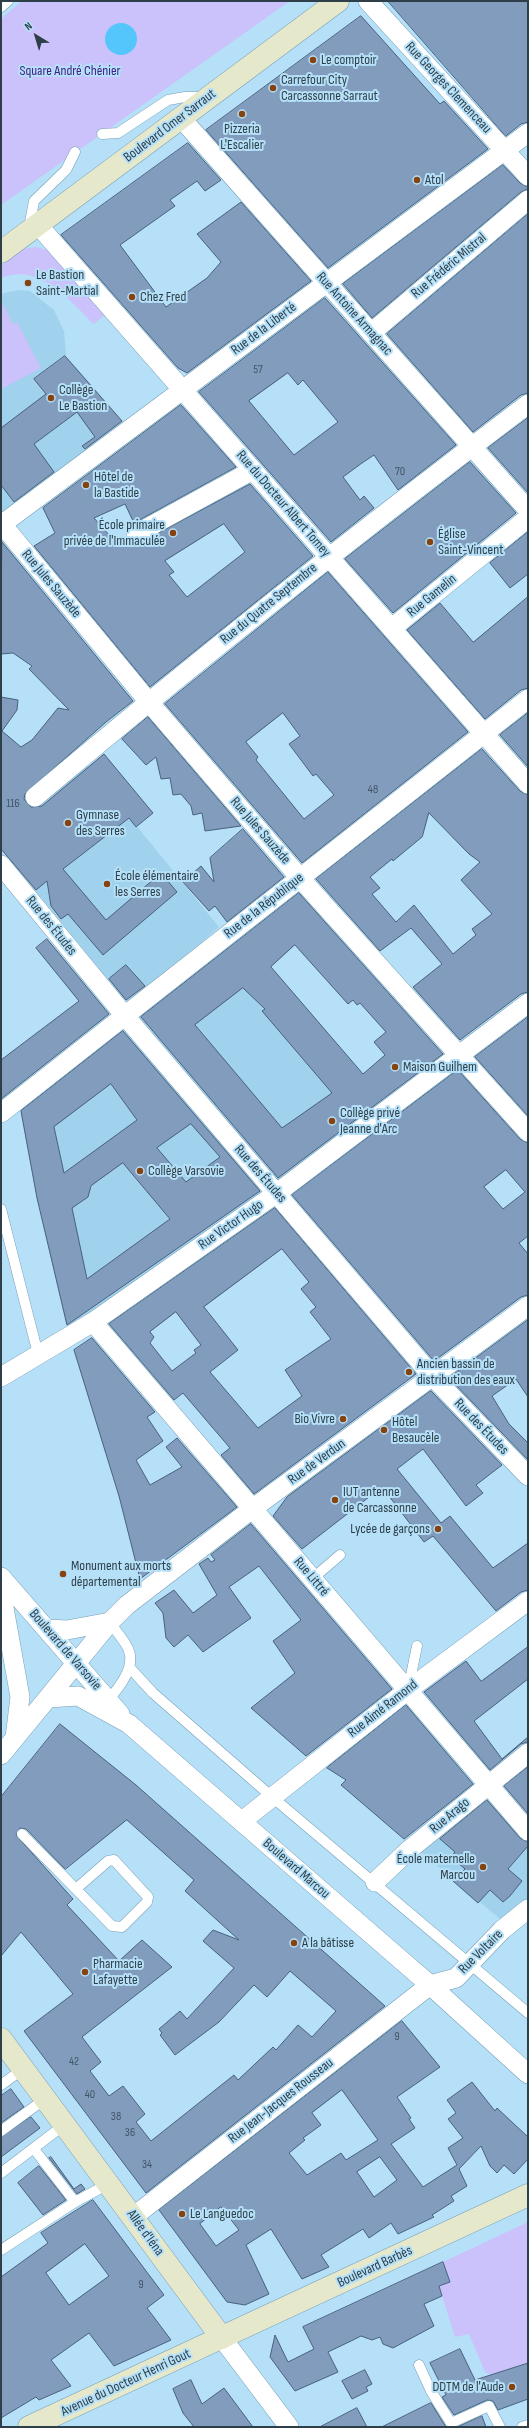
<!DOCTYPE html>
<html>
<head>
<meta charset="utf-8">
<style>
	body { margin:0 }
	#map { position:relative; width:529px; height:2428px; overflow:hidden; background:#b5e0f8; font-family:"Sofia Sans Condensed",sans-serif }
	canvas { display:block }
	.frame { position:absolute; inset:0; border:2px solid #2e3f49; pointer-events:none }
	.north { position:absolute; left:16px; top:16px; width:40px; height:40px; -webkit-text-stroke:3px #b5e0f8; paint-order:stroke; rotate:322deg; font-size:11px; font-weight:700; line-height:16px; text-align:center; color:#2e3f49 }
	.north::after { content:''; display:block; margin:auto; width:14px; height:18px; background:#2e3f49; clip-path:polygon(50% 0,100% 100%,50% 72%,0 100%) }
</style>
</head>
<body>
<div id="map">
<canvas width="529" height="2428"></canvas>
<div class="frame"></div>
<div class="north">N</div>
</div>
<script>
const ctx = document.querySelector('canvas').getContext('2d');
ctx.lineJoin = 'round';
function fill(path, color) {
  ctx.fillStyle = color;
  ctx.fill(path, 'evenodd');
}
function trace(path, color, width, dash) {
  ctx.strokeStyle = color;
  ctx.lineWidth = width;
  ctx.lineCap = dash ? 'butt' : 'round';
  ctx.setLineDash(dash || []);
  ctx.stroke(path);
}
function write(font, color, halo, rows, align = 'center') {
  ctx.font = font + ' "Sofia Sans Condensed",sans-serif';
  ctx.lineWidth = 4;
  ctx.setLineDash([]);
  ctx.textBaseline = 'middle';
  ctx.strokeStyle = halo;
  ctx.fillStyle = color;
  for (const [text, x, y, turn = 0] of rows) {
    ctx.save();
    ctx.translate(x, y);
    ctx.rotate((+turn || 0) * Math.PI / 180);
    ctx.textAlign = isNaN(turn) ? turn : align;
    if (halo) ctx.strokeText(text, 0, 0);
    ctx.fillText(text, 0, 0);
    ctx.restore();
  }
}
const built = new Path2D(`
	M18 290 30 291 54 310 64 331 66 356 126 425 1 516V294Z
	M86 764 219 927 129 1005 1 849V833Z
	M228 948 273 1003 371 1114 278 1181 139 1017Z
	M122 1029 128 1030 264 1191 73 1327 66 1325 34 1183 20 1108Z
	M486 1796 528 1841V1898L500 1919 421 1852Z`);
const green = new Path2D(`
	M22 1H290L1 205V19Z
	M36 247 47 250 105 315 94 324C69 300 39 262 1 278V266L23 249Z
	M2 302 13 324 17 322 41 368 1 389Z
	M528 2222V2363L492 2375 485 2372 469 2334 455 2337 439 2286 450 2282 443 2262Z`);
const water = new Path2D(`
	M105 39a16 16 0 1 1 32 0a16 16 0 1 1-32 0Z`);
const building = new Path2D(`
	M388 1H528V122L521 124 506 136Z
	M361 16 440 104 444 101 488 149 328 268 206 130Z
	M188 143 221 180 205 191 197 181 170 200 175 206 120 245 166 307 207 278 221 262 197 234 241 202 311 281 187 373 178 368 61 235Z
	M503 165 520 183 528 187V189L521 192 372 318 343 284Z
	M528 214V393L521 395 473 432 387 334Z
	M325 298 456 445 398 490 374 455 362 463 343 477 360 500 364 496 374 508 331 542 199 392ZM288 373 298 385 303 380 338 422 294 455 249 401Z
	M65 356 122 421 85 449 82 446 95 437 77 412 34 444 54 472 14 502 1 485V428L46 394 34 379Z
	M181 405 236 467 134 523 125 504 94 518 118 545 127 540 136 545 250 484 313 556 150 687 34 546 55 533 43 508ZM224 524 245 552 187 597 169 575 174 572 165 561Z
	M528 418V493L488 448Z
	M470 462 516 513 393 613 345 559Z
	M528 532V574L510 588 490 563Z
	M2 542 133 701 106 722 25 794 24 799 31 807 42 806 104 754 153 813 136 827 129 818 63 869 106 920 161 873 177 892 103 955 68 914 61 919 51 906 47 881 36 890 1 849V697L18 700 17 710 2 731 21 747 32 740 58 708 69 710 29 669 32 666 13 653 1 654Z
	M328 572 468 732 302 863 165 704ZM283 713 300 736 289 744 313 776 316 774 334 795 304 819 256 760 258 757 246 742Z
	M528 597V688L521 690 485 719 407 630 440 603 473 642Z
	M528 713V767L500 735Z
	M148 717 241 826 205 831 202 813 193 815 191 806 181 794 173 795 170 778 161 779 156 757 146 765 122 739Z
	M482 749 520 791 528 795V992L521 994 460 1040 413 987 442 964 411 928 380 951 316 879ZM429 813 469 854 480 862 461 880 492 914 472 929 476 935 453 954 414 905 396 922 372 894 380 888 370 877 392 859 393 861 422 837Z
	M243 829 284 877 227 922 215 906 209 911 183 882 201 866 214 882 210 858Z
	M299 893 443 1054 278 1178 141 1017ZM295 945 348 1004 353 1000 357 1005 360 1003 386 1032 374 1042 385 1055 363 1074 271 967ZM243 988 265 1009 262 1011 332 1093 282 1128 195 1025Z
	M47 939 109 1014 1 1099V1060L79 1001 36 948Z
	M126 965 145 986 126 1000 109 979Z
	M528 1017V1116L475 1057Z
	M123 1031 260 1191 67 1325 37 1198 21 1111ZM111 1084 137 1120 64 1173 54 1127ZM191 1124 220 1157 186 1182 157 1148ZM123 1163 170 1219 87 1279 72 1208 88 1197 91 1186Z
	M458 1070 520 1139 528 1143V1236L519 1243 528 1254V1295L521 1297 434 1361 292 1195ZM506 1170 525 1192 503 1209 484 1187Z
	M275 1208 416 1374 254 1494 221 1455 230 1448 183 1393 174 1400 109 1324ZM282 1249 309 1282 301 1289 316 1307 310 1312 331 1339 285 1370 302 1396 258 1428 210 1372 238 1350 204 1307ZM176 1312 201 1345 194 1350 196 1353 172 1371 150 1343 154 1337 150 1332Z
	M528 1320V1397L516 1379 492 1396 509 1424 528 1443V1460L449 1378Z
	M92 1338 155 1412 147 1417 163 1441 136 1460 150 1485 182 1467 166 1447 177 1438 237 1507 140 1579 119 1496 74 1350Z
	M431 1391 502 1465 476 1485 483 1493 466 1506 423 1449 397 1469 441 1523 450 1516 493 1568 528 1543V1590L521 1592 496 1611 433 1536 424 1542 382 1487 302 1549 273 1516 287 1497Z
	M251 1524 392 1689 306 1756 251 1708 295 1673 273 1641 301 1620 259 1566 229 1587 251 1618 203 1652 188 1635 174 1647 166 1638 163 1613 155 1603 174 1590 193 1613 217 1595 199 1564 208 1558 211 1562 215 1560 211 1555Z
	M528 1647V1679L474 1721 502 1759 528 1737V1742L521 1744 490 1770 424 1692 466 1661 481 1681Z
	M406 1705 473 1784 404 1839 341 1785 346 1780 327 1768Z
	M60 1724 136 1785 385 2006 146 2193 24 2031 73 1994 21 1932 1 1956V1797ZM127 1820 194 1880 185 1891 239 1940 213 1930 203 1941 234 1968 187 2019 180 2011 159 2029 162 2033 160 2035 175 2055 219 2022 254 1985 267 1997 290 1971 336 2011 312 2037 298 2025 276 2050 273 2047 238 2080 234 2075 151 2141 136 2122 145 2114 123 2086 109 2096 90 2071 101 2062 82 2037 172 1967 142 1940 119 1961 67 1905 73 1899 16 1835 20 1828 26 1829 65 1869Z
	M528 1767V1814L504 1786Z
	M487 1800 520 1838 528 1842V1846L508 1869 522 1881 510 1896 503 1902 490 1890 478 1903 453 1881 465 1869 451 1857 455 1852 440 1839Z
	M402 2021 440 2067 397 2097 411 2118 409 2119 415 2128 391 2144 423 2187 457 2165 448 2148 463 2138 448 2119 456 2113 447 2100 472 2082 495 2111 497 2108 528 2137V2159L514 2174 504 2165 497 2173 490 2166 481 2146 459 2169 467 2186 451 2196 454 2201 432 2215 434 2217 398 2234 391 2223 369 2238 363 2229 321 2255 329 2267 302 2279 271 2229 246 2245 269 2294 245 2305 227 2302 159 2210ZM342 2090 378 2140 346 2160 341 2153 307 2175 289 2153 305 2140 303 2138 321 2125 312 2113ZM380 2157 397 2180 374 2197 357 2172ZM221 2207 239 2230 216 2246 200 2224Z
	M11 2089 24 2107 1 2123V2096Z
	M31 2117 40 2128 1 2157V2137Z
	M51 2157 74 2189 81 2184 85 2189 77 2194 49 2158Z
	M39 2166 66 2200 43 2215 18 2183Z
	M93 2200 164 2295 147 2308 171 2340 114 2366 89 2333 51 2360 71 2386 39 2400 36 2397 1 2418V2277L48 2243 41 2233ZM85 2244 109 2276 69 2305 46 2273Z
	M443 2262 450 2282 439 2286 442 2296 424 2304 434 2326 393 2348 383 2344 380 2337 372 2340 361 2336 351 2341 328 2352 338 2372 295 2391 270 2357 275 2335 288 2362 314 2349 303 2327Z
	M460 2349 475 2380 528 2363V2399L498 2410 493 2401 487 2400 454 2415 442 2397 446 2395 430 2363Z
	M365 2370 372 2384 366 2387 368 2391 352 2399 342 2381Z
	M191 2380 202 2404 224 2388 253 2427H194L183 2413 173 2389Z
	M431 2403 446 2427H382Z
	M357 2408 367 2427H320Z
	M482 2416 486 2427H458Z`);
const lane = new Path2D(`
	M1 7 8 1
	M102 134 118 133 168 100 185 97H204
	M29 228 34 201 66 170 75 152
	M1 1209 38 1354
	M312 1579 340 1555
	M130 1668 153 1693 271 1796 528 2013
	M408 1690 417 1646
	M108 1700C119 1688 135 1668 129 1651 126 1641 115 1631 110 1622
	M22 1834 112 1926 122 1927 147 1902 148 1897 114 1860 108 1861 77 1888
	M1 2085 23 2069
	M1 2131 45 2099
	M34 2149 75 2202
	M1 2173 64 2125
	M1 2250 75 2202 108 2184
	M419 2365 431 2391 451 2423 489 2406 500 2427
	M522 2427 528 2425`);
const street = new Path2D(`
	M368 1 528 176
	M181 118 528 510
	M38 225 528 784
	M371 333 528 200
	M1 523 148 701 300 878 528 1132
	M1 525 528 133
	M136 534 253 470
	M392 628 528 518
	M35 797C196 661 360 531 528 404
	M1 865 125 1016 433 1377 528 1476
	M1 1113 528 699
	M93 1322 528 1831
	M1 1377 93 1322 277 1193 528 1003
	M1 1577 120 1714
	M1 1591 20 1697 15 1738
	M47 1629 67 1630 110 1622
	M48 1698 78 1696 129 1724 430 1985 528 2074
	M1 1755 110 1622 127 1605 252 1509 528 1306
	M242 1821 408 1690 528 1601
	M375 1882 410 1849 528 1753
	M133 2217 430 1985 456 1978 502 1930 528 1909
	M222 2338 289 2427`);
const secondary = new Path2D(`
	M1 252 338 1
	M1 2039 222 2338
	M29 2427 528 2195`);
const markers = [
	[313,60,4,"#854310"],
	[273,88,4,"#854310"],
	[242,114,4,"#854310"],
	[417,180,4,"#854310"],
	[28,283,4,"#854310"],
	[132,297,4,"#854310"],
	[51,398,4,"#854310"],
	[86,485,4,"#854310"],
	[173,533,4,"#854310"],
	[430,542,4,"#854310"],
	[68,823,4,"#854310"],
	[107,884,4,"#854310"],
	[395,1067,4,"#854310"],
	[332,1121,4,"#854310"],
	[140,1171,4,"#854310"],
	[409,1372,4,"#854310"],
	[343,1419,4,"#854310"],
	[384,1430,4,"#854310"],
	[335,1500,4,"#854310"],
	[438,1529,4,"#854310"],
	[63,1574,4,"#854310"],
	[483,1867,4,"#854310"],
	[294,1943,4,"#854310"],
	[85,1972,4,"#854310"],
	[182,2214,4,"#854310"],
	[512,2387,4,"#854310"]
];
const numberNames = [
	["57",258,370],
	["70",400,472],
	["48",373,790],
	["116",13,804],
	["9",397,2037],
	["42",74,2062],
	["40",90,2095],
	["38",116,2117],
	["36",130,2133],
	["34",147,2165],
	["9",141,2285]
];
const poiNames = [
	["Le comptoir",321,60],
	["Carrefour City",281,80],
	["Carcassonne Sarraut",281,96],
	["Pizzeria",242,129,"center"],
	["L'Escalier",242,145,"center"],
	["Atol",425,180],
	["Le Bastion",36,275],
	["Saint-Martial",36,291],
	["Chez Fred",140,297],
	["Collège",59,390],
	["Le Bastion",59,406],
	["Hôtel de",94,477],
	["la Bastide",94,493],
	["École primaire",165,525,"right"],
	["privée de l'Immaculée",165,541,"right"],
	["Église",438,534],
	["Saint-Vincent",438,550],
	["Gymnase",76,815],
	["des Serres",76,831],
	["École élémentaire",115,876],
	["les Serres",115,892],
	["Maison Guilhem",403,1067],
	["Collège privé",340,1113],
	["Jeanne d'Arc",340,1129],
	["Collège Varsovie",148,1171],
	["Ancien bassin de",417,1364],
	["distribution des eaux",417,1380],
	["Bio Vivre",335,1419,"right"],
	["Hôtel",392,1422],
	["Besaucèle",392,1438],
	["IUT antenne",343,1492],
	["de Carcassonne",343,1508],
	["Lycée de garçons",430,1529,"right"],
	["Monument aux morts",71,1566],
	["départemental",71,1582],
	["École maternelle",475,1859,"right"],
	["Marcou",475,1875,"right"],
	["A la bâtisse",302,1943],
	["Pharmacie",93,1964],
	["Lafayette",93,1980],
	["Le Languedoc",190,2214],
	["DDTM de l'Aude",504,2387,"right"]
];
const parkNames = [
	["Square André Chénier",70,71]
];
const streetNames = [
	["Rue Georges Clemenceau",448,88,47],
	["Boulevard Omer Sarraut",170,126,-37],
	["Rue Frédéric Mistral",449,266,-40],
	["Rue Antoine Armagnac",354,314,48],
	["Rue de la Liberté",264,329,-37],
	["Rue du Docteur Albert Tomey",283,504,49],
	["Rue Jules Sauzède",51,584,50],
	["Rue Gamelin",432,596,-39],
	["Rue du Quatre Septembre",269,604,-39],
	["Rue Jules Sauzède",260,831,49],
	["Rue de la République",264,906,-38],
	["Rue des Études",51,926,51],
	["Rue des Études",260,1174,49],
	["Rue Victor Hugo",231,1225,-35],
	["Rue des Études",481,1427,46],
	["Rue de Verdun",317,1462,-36],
	["Rue Littré",311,1577,50],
	["Boulevard de Varsovie",65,1650,49],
	["Rue Aimé Ramond",383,1709,-38],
	["Rue Arago",450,1816,-40],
	["Boulevard Marcou",296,1869,41],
	["Rue Voltaire",481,1952,-45],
	["Rue Jean-Jacques Rousseau",281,2101,-38],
	["Allée d'Iéna",145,2233,54],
	["Boulevard Barbès",375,2267,-25],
	["Avenue du Docteur Henri Gout",126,2383,-25]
];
fill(built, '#a1d2ed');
fill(green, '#cbc1fb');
fill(water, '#55c6fc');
fill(building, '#819cbc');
trace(building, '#48617e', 1);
trace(lane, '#769fb6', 11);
trace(street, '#769fb6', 20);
trace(secondary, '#769fb6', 23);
trace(lane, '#fff', 10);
trace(street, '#fff', 19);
trace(secondary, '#e6e8cc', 22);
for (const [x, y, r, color] of markers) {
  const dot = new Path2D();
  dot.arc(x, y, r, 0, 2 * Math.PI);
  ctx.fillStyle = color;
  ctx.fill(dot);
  trace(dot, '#b5e0f8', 1.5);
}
write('12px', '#435666', null, numberNames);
write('14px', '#2e3f49', '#b5e0f8', poiNames, 'left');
write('14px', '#432186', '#b5e0f8', parkNames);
write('14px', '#2e3f49', '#b5e0f8', streetNames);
</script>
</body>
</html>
